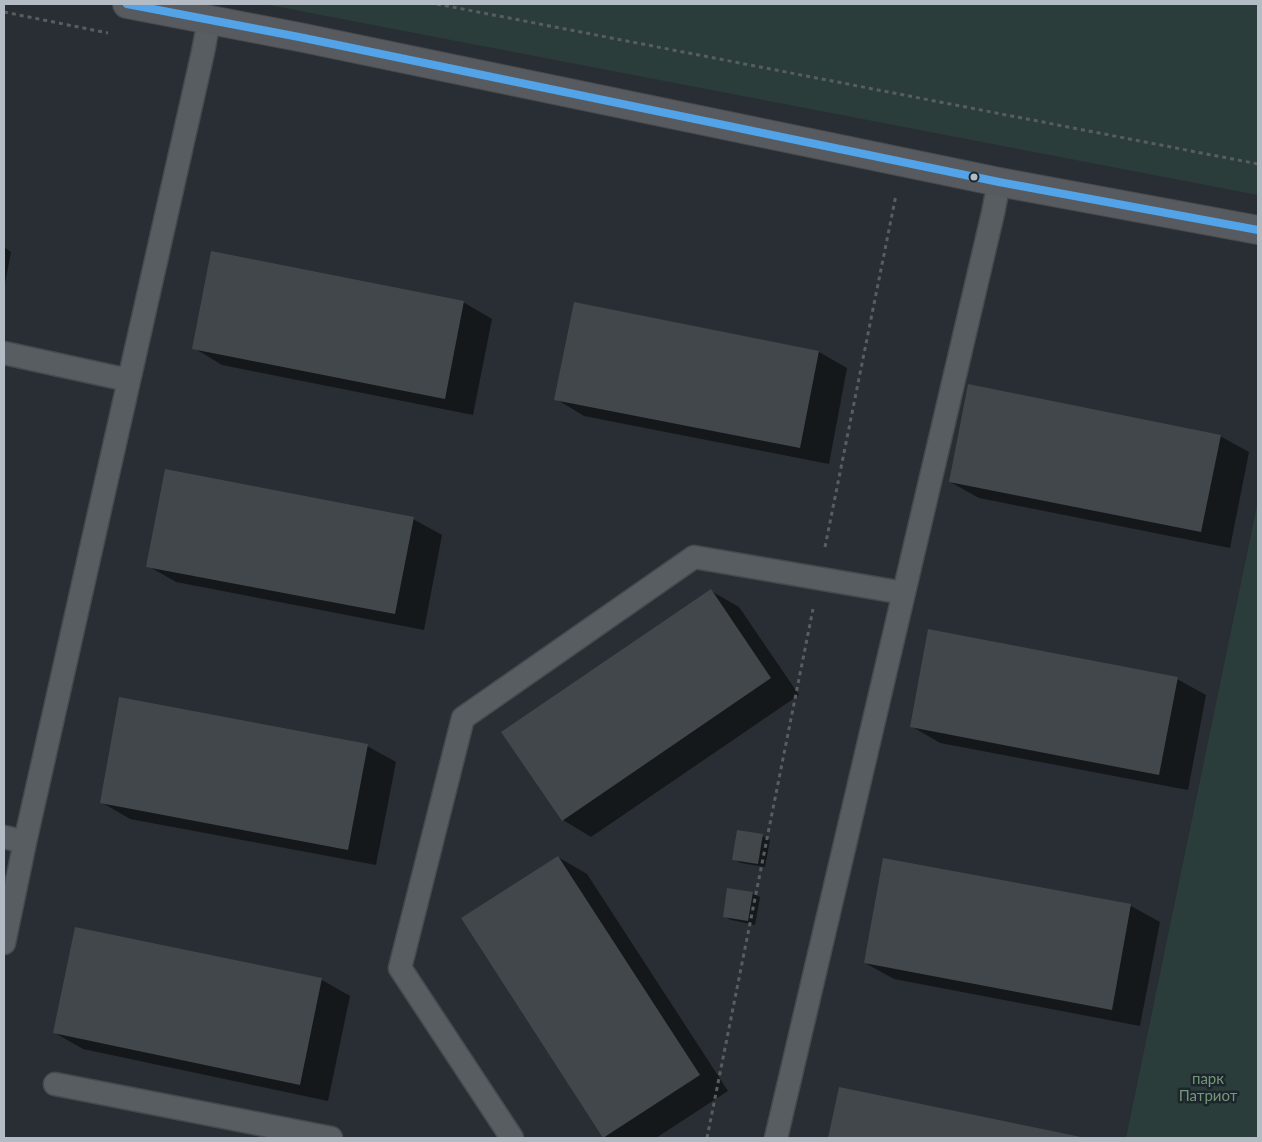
<!DOCTYPE html>
<html>
<head>
<meta charset="utf-8">
<style>
	body { margin:0 }
	#map { position:relative; width:1262px; height:1142px; overflow:hidden; background:#282e33; font-family:Lato,sans-serif }
	canvas { display:block }
	.frame { position:absolute; inset:0; border:5px solid #b3bcc4; pointer-events:none }
</style>
</head>
<body>
<div id="map">
<canvas width="1262" height="1142"></canvas>
<div class="frame"></div>
</div>
<script>
const ctx = document.querySelector('canvas').getContext('2d');
ctx.lineJoin = 'round';
function fill(path, color) {
  ctx.fillStyle = color;
  ctx.fill(path, 'evenodd');
}
function trace(path, color, width, dash) {
  ctx.strokeStyle = color;
  ctx.lineWidth = width;
  ctx.lineCap = dash ? 'butt' : 'round';
  ctx.setLineDash(dash || []);
  ctx.stroke(path);
}
function write(font, color, halo, rows, align = 'center') {
  ctx.font = font + ' Lato,sans-serif';
  ctx.lineWidth = 5;
  ctx.setLineDash([]);
  ctx.textBaseline = 'middle';
  ctx.strokeStyle = halo;
  ctx.fillStyle = color;
  for (const [text, x, y, turn = 0] of rows) {
    ctx.save();
    ctx.translate(x, y);
    ctx.rotate((+turn || 0) * Math.PI / 180);
    ctx.textAlign = isNaN(turn) ? turn : align;
    if (halo) ctx.strokeText(text, 0, 0);
    ctx.fillText(text, 0, 0);
    ctx.restore();
  }
}
const green = new Path2D(`
	M264 4H1258V195Z
	M1258 501V1138H1126Z`);
const shadow = new Path2D(`
	M4 247 11 252 4 289Z
	M463 302 492 319 473 415 222 365 194 348Z
	M819 352 847 368 829 464 584 416 556 399Z
	M1220 436 1249 452 1230 548 979 498 950 482Z
	M413 519 442 535 424 630 176 582 148 566Z
	M711 591 739 607 799 695 591 837 563 820Z
	M1177 679 1206 695 1188 790 940 743 911 726Z
	M367 746 396 762 376 865 130 819 101 802Z
	M762 836 770 840 765 867 741 863 733 859Z
	M558 857 587 874 728 1091 656 1138H607L604 1137Z
	M884 859 1131 906 1160 922 1140 1026 894 979 865 963Z
	M752 893 760 897 755 925 731 920 724 916Z
	M322 980 350 996 328 1101 83 1049 55 1033Z
	M840 1089 1079 1138H830Z`);
const building = new Path2D(`
	M211 251 464 301 445 399 192 349Z
	M574 302 819 351 800 448 554 400Z
	M968 384 1221 435 1201 532 949 482Z
	M165 469 414 517 395 614 146 567Z
	M711 589 771 678 562 821 501 732Z
	M928 629 1178 677 1159 775 910 727Z
	M119 697 368 744 348 850 100 803Z
	M737 830 763 834 758 864 732 860Z
	M558 856 700 1075 603 1138 461 918Z
	M883 858 1131 904 1112 1010 864 963Z
	M727 888 753 892 748 921 723 917Z
	M75 927 322 978 300 1085 53 1033Z
	M839 1087 1081 1137V1138H828Z`);
const path = new Path2D(`
	M437 4 1258 164
	M4 12 108 33
	M825 547 896 195
	M707 1138 813 609`);
const lane = new Path2D(`
	M4 353 128 380
	M4 837 25 842
	M4 943 25 842 203 52 209 20
	M55 1084 331 1138
	M512 1138 400 968 463 718 694 557 904 593
	M776 1138 993 213 999 182`);
const secondary = new Path2D(`
	M127 4 299 37 999 182 1258 230`);
const bus1 = new Path2D(`
	M127 4 299 37 999 182 1258 230`);
const markers = [
	[974,177,4.5,"#b3bcc4"]
];
const parkNames = [
	["парк",1208,1079],
	["Патриот",1208,1096]
];
fill(green, '#2b3d3b');
fill(shadow, '#0007');
fill(building, '#42474b');
trace(lane, '#464a4e', 25);
trace(secondary, '#464a4e', 30);
trace(path, '#585d60', 3, [4, 4]);
trace(lane, '#585d62', 22);
trace(secondary, '#575b5f', 28);
trace(bus1, '#53a3e8', 8);
for (const [x, y, r, color] of markers) {
  const dot = new Path2D();
  dot.arc(x, y, r, 0, 2 * Math.PI);
  ctx.fillStyle = color;
  ctx.fill(dot);
  trace(dot, '#1d262d', 2);
}
write('15px', '#749777', '#1d262d', parkNames);
</script>
</body>
</html>
